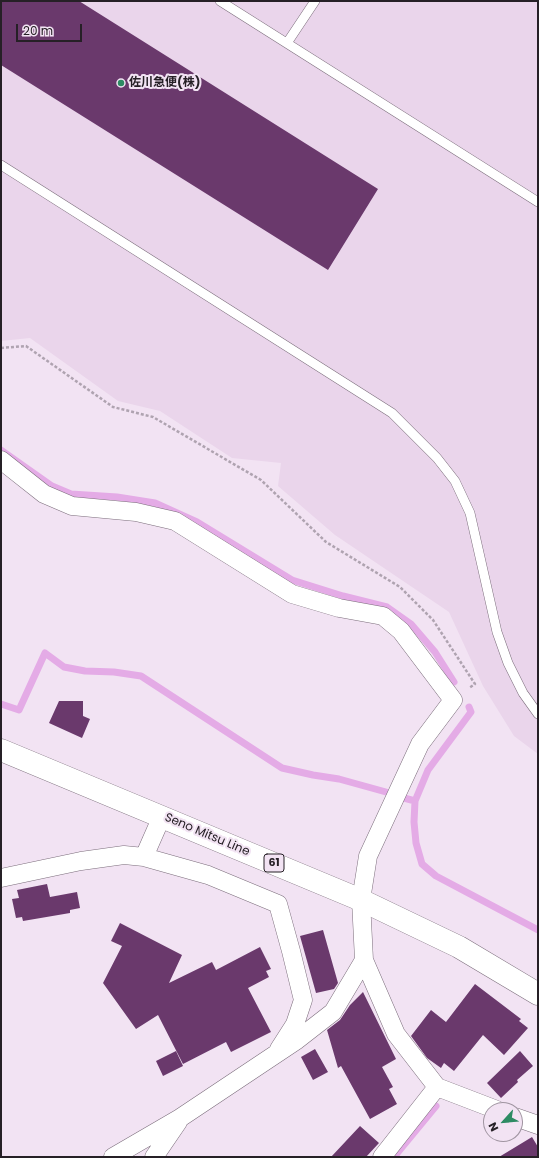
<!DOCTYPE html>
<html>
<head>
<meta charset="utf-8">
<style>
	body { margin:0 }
	#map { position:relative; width:539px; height:1158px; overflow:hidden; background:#f2e3f3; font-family:Poppins,sans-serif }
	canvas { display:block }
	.frame { position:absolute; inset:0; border:2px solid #262026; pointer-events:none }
	.north { position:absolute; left:483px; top:1102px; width:40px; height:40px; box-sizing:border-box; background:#f2e3f3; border:1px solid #a095a1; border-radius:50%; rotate:243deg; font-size:11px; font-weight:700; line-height:16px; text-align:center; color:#262026 }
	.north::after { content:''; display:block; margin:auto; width:14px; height:18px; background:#2d8b63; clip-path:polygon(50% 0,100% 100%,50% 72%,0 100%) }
	.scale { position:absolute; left:16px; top:24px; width:66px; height:18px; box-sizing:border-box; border:2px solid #262026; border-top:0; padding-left:5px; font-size:12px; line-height:14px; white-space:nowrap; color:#262026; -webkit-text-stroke:3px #f2e3f3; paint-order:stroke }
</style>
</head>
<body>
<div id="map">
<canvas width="539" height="1158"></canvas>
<div class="frame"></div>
<div class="north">N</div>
<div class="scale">20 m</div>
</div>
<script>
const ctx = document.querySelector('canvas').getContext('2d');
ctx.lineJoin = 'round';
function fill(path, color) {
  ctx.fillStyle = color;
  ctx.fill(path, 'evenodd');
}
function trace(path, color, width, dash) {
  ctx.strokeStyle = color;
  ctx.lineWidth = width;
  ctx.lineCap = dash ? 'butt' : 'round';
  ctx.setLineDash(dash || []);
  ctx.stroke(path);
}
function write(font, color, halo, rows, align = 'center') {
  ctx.font = font + ' Poppins,"Noto Sans JP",sans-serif';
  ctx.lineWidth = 4;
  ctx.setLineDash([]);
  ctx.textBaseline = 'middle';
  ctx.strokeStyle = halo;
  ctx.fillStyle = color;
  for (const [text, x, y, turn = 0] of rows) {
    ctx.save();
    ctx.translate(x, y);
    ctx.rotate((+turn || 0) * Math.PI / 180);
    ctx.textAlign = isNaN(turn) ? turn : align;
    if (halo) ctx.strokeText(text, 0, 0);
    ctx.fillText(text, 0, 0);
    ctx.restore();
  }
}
const built = new Path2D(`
	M1 1H538V754L514 736 483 686 449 612 335 535 278 486 281 463 232 458 160 411 118 401 30 338 1 341Z`);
const stream = new Path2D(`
	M1 450 52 486 71 494 117 497 155 503 197 522 292 580 343 596 387 607 411 624 435 652 454 682
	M1 704 19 710 45 653 64 667 85 671 114 672 141 676 282 768 313 775 339 779 386 792
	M469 707 471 712 428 770 415 801 414 822 416 843 422 864 436 876 538 930
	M404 798 415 801
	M394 1157 436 1106`);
const building = new Path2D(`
	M1 1H79L378 189 328 270 1 65Z
	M59 701H83V716L90 719 82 738 49 723Z
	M47 884 50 897 77 892 80 908 70 910V913L23 921 22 917 16 918 12 899 19 898 17 890Z
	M120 923 182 955 169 983 212 962 216 970 260 947 271 969 266 971 269 977 248 988 271 1032 231 1052 226 1042 183 1064 158 1015 136 1029 103 983 122 946 111 941Z
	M323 930 338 983 334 989 316 993 300 936Z
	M475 984 521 1019 519 1021 528 1028 504 1055 483 1035 454 1071 444 1063 441 1068 427 1058 411 1036 431 1010 446 1022Z
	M363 992 396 1059 382 1067 393 1087 389 1089 397 1104 370 1119 341 1066 338 1068 327 1030 340 1020 350 1005Z
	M315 1049 328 1072 313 1080 301 1057Z
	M176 1051 183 1066 163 1076 156 1061Z
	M520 1051 533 1066 517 1080 518 1082 501 1098 487 1083Z
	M360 1126 379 1143 366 1157H331Z
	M532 1137 538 1147V1157H499Z`);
const path = new Path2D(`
	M1 348 26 346 113 407 153 417 261 480 326 542 400 587 433 620 475 684 469 688`);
const lane = new Path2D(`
	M220 1 538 202
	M287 43 315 1
	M1 165 392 413 437 458 455 481 470 513 497 632 508 663 523 693 538 714`);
const street = new Path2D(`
	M1 460 44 494 72 506 136 512 175 521 292 594 339 608 383 616 401 631 453 700 420 744 368 856 361 900 364 960 333 1012 297 1040 180 1118 113 1157
	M144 857 162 816
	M1 878 81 861 124 855 144 857 208 875 278 904 291 951 303 1000 295 1024 279 1049
	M364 960 396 1034 437 1087 497 1110
	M515 1117 538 1125
	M154 1157 178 1122
	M382 1157 437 1087`);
const primary = new Path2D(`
	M1 750 361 900 459 947 538 994`);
const markers = [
	[121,83,4,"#2d8b63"]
];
const shields = [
	[274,863,20]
];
const shieldNames = [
	["61",274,863]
];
const poiNames = [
	["佐川急便(株)",129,83]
];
const streetNames = [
	["Seno Mitsu Line",207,835,23]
];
fill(built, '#ead5eb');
trace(stream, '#e4abe6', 7);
fill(building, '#6a396c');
trace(lane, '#7b6d7b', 10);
trace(street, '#7b6d7b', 19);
trace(primary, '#7b6d7b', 23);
trace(path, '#afa3b0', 2.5, [3, 2]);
trace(lane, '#fff', 9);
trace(street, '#fff', 18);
trace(primary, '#fff', 22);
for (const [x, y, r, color] of markers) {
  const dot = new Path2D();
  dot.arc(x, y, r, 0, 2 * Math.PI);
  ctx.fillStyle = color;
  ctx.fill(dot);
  trace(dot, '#f2e3f3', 1.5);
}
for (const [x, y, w] of shields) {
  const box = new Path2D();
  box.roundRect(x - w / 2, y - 9, w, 18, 3);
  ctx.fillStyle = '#f2e3f3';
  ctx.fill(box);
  trace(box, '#262026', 1);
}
write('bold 11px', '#262026', null, shieldNames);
write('bold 12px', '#262026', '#f2e3f3', poiNames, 'left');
write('12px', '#262026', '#f2e3f3', streetNames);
</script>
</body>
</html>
